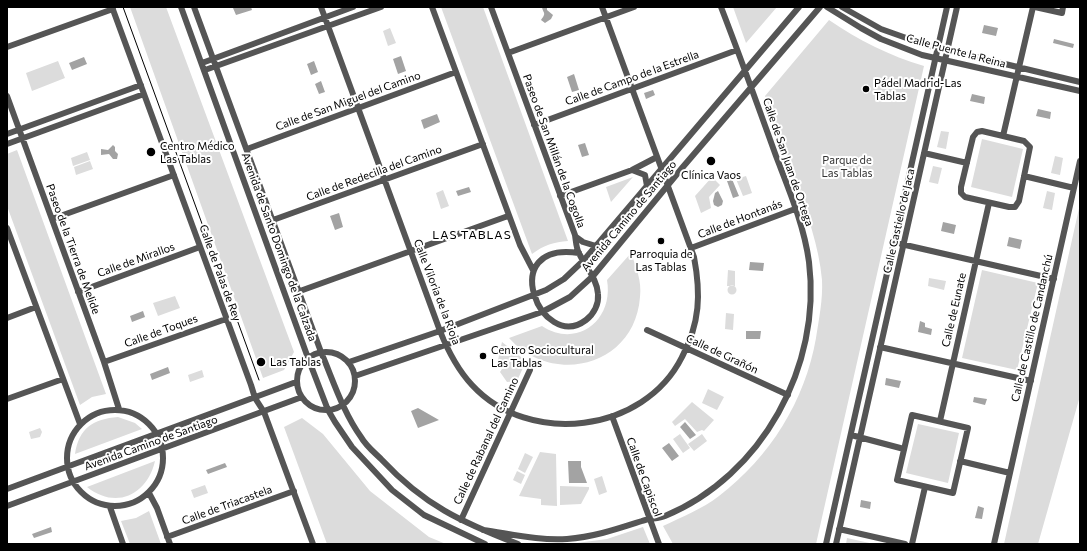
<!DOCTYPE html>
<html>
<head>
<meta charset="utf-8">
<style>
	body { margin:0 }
	#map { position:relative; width:1087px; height:551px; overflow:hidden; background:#fff; font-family:Commissioner,sans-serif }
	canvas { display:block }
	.frame { position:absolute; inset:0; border:8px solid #000; pointer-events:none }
</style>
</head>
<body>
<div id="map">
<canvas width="1087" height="551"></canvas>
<div class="frame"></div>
</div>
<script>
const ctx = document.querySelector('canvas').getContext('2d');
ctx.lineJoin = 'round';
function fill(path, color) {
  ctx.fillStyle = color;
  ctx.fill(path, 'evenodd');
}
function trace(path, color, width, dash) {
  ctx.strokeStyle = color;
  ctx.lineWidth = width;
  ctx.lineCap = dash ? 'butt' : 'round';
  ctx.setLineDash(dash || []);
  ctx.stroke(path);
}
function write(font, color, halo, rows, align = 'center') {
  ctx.font = font + ' Commissioner,sans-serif';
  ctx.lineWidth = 4;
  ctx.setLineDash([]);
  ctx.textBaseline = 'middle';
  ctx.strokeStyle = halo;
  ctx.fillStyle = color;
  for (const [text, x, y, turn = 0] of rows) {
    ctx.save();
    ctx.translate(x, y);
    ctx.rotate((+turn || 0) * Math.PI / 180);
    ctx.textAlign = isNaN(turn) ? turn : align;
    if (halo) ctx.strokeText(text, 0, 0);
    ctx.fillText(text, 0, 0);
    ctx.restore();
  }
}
const green = new Path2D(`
	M130 7H166L294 352 284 370 263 378Z
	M441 7H483L568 241C554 242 544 245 532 254Z
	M733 7H777L746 43Z
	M829 20C858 40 890 56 924 66L816 544H673L663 526C682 517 702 509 719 496 770 457 805 401 816 338 819 319 823 299 822 280 819 246 807 214 796 181 786 153 776 124 765 96Z
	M390 28 396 43 388 46 383 31Z
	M58 61 65 78 32 91 26 73Z
	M941 131 949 132 946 149 937 147Z
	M982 139 1023 149 1012 197 971 187Z
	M17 150 106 394 92 397 80 405 7 206V154Z
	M87 152 90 160 73 166 71 158Z
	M1055 156 1063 158 1060 175 1051 173Z
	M90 161 93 169 76 175 74 167Z
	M933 166 942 168 938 184 929 182Z
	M746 176 752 193 743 196 736 179Z
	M633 177 611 202 606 187Z
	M712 177 720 185 709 197 711 208 701 213 695 196Z
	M443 190 449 206 441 209 436 193Z
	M1047 191 1055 193 1052 210 1043 208Z
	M1080 204V396L1038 544H1004Z
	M631 253C636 267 642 281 640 297 635 366 553 387 509 338L542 326C577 349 614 320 607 280Z
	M728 270 735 271V286H727Z
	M982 270 1038 283 1017 370 962 358Z
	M929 278 946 281 944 290 928 286Z
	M727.5 290a4.5 4.5 0 1 1 9 0a4.5 4.5 0 1 1-9 0Z
	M175 296 180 308 158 316 153 303Z
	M726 313 734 314 733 330 725 329Z
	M502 342 526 361 517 381 507 382 500 372 504 366 498 360Z
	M202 370 204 377 190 382 188 375Z
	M708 389 724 397 717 410 702 403Z
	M692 402 714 420 704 431 702 430 697 432 685 419 675 426 672 422Z
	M118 417 135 423 142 429 75 454C79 428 93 419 118 417Z
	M302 418 323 434 370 491 429 537 446 544H327L284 427Z
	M918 424 959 433 948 483 906 473Z
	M40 428 42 432 40 437 31 439 29 432Z
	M680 434 690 448 683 453 673 439Z
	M702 434 707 441 694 451 688 444Z
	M540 452 556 454 557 506 541 505V499L519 496Z
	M525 453 533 457 525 473 518 469Z
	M155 461C147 495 116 510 87 487Z
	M517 471 525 475 521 484 513 480Z
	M602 476 607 492 599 495 594 479Z
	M205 485 208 493 194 498 191 490Z
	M560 486 589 487V489L581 504 560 505Z
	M149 511 161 544H130L121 521 136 518Z
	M643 527 650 544H569L607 539Z
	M847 538 874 544H846Z`);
const water = new Path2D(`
	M251 7 252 10 236 15 233 8Z
	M542 7H547V10L553 15 551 19 545 23 541 20C547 12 543 14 542 7Z
	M984 25 998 28 996 36 982 33Z
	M1054 39 1074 44 1073 48 1053 43Z
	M401 56 406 71 398 74 393 59Z
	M84 57 87 64 72 70 69 63Z
	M314 61 318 72 311 75 307 64Z
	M574 74 579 90 572 92 567 77Z
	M321 81 325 92 319 94 315 84Z
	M653 90 655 95 646 99 644 93Z
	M972 94 985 97 984 104 970 101Z
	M1038 109 1051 112 1050 119 1036 116Z
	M437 114 440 122 424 129 421 120Z
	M585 143 589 155 582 157 578 145Z
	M113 145 115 147V151L118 154 117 159H113L109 154 101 155V149L108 150Z
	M732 179 739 196 733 198 727 181Z
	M469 187 471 192 458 196 456 191Z
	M718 191 723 201 722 205 718 207 714 205 713 201 715 193Z
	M339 213 343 227 335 230 330 216Z
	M943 222 956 225 954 234 941 231Z
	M1009 237 1022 240 1020 249 1007 246Z
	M750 262 764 263 763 271 749 270Z
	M143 311 145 317 132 322 130 316Z
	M920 321 925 323V327L932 329 931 335 918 332Z
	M746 331H761L760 339H746Z
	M168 367 170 373 152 380 150 374Z
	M886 378 901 381 899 388 885 385Z
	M974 397 987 399 985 405 973 402Z
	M418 408 439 420 418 428 411 411Z
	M685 422 696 435 690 439 680 427Z
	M669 443 679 456 672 461 662 448Z
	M568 461H581V467L587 483H569Z
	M225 463 227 467 208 474 206 470Z
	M861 500 871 502 870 509 860 507Z
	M978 506 984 508 982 519 975 518Z
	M51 527 52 532 34 538 32 534Z`);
const minor = new Path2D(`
	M112 7 251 385 255 398 264 412 313 544
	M181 7 308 358 328 410 335 422 352 447 392 490 424 515 485 544
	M194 7 321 352C333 380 343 412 361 437 366 446 375 453 382 460 424 505 461 522 518 544
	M321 7 440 331C448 351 457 369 472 385 529 447 644 433 682 357 700 323 701 294 694 257L602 7
	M432 7 520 245 533 270
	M491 7 575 235C576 241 576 248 579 253 585 267 597 278 598 294 599 304 594 314 586 320 541 354 495 240 579 253
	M827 7 861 28 881 39 922 55 1080 91
	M842 7 881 29 926 45 1080 82
	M1035 7 1062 13 1063 7
	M7 47 113 9
	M508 53 634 7
	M202 63 353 7
	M205 70 381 7
	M7 96 104 362 119 409
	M534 125 737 50
	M982 131 1024 141 1030 147 1019 201 1015 207H1009L965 197 961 193V187L973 137 977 132Z
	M7 134 141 85
	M1003 136 1033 7
	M7 144 144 94
	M247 149 456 72
	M924 153 967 163
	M632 170 645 175 647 186
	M1024 176 1074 188
	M560 196 632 170 657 157
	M52 219 174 175
	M273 220 483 144
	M7 228 80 424
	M576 237 583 242 596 246
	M901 244 1054 279
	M691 248 795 209
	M300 291 508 216
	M78 292 200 247
	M7 318 36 307
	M647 330 788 395
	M880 347 1031 381
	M297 381a29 29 0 1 1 58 0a29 29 0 1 1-58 0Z
	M104 362 226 319
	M349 362 440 331 546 290 564 279 584 260 799 7
	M355 376 542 312 570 297 593 276 682 168 820 7
	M7 399 63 379
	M67 458a48 48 0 1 1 96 0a48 48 0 1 1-96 0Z
	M912 415 968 428 953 493 897 480Z
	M612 416 659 544
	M940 421 989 203
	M851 435 904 449
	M960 461 1010 473
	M7 489 296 382
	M149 493 157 508 170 544
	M7 506 302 397
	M110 507 123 544
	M461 520 530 370
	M839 529 905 544
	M483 530C511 534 540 541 567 539 594 537 617 529 642 521 649 518 658 519 665 516 762 476 822 366 809 262 804 225 789 190 776 156 758 106 740 56 721 7
	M167 537 294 491
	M826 544 947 7
	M836 544 957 7
	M912 544 925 487
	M994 544 1080 161`);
const tram = new Path2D(`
	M123 7 259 380`);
const markers = [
	[866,89,4,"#000"],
	[151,152,5,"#000"],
	[711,161,5,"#000"],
	[661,241,4,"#000"],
	[483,356,4,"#000"],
	[261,362,5,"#000"]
];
const streetNames = [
	["Calle Puente la Reina",956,51,15],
	["Calle de Campo de la Estrella",632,78,-20],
	["Calle de San Miguel del Camino",348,101,-20],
	["Paseo de San Millán de la Cogolla",554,151,70],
	["Calle de San Juan de Ortega",788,162,71],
	["Calle de Redecilla del Camino",374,173,-20],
	["Avenida Camino de Santiago",629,216,-50],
	["Calle de Hontanás",740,219,-21],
	["Calle Castiello de Jaca",899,221,-77],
	["Avenida de Santo Domingo de la Calzada",279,247,70],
	["Paseo de la Tierra de Melide",73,249,70],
	["Calle de Mirallos",136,260,-20],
	["Calle de Palas de Rey",220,273,70],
	["Calle Viloria de la Rioja",437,292,69],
	["Calle de Eunate",954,310,-77],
	["Calle de Castillo de Candanchú",1032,328,-77],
	["Calle de Toques",161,331,-20],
	["Calle de Grañón",722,354,25],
	["Calle de Rabanal del Camino",486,441,-65],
	["Avenida Camino de Santiago",151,443,-20],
	["Calle de Capiscol",644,477,70],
	["Calle de Triacastela",227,505,-20]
];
const poiNames = [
	["Pádel Madrid-Las",874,83],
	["Tablas",874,96],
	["Centro Médico",160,146],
	["Las Tablas",160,159],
	["Clínica Vaos",711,175,"center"],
	["Parroquia de",661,254,"center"],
	["Las Tablas",661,267,"center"],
	["Centro Sociocultural",491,350],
	["Las Tablas",491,363],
	["Las Tablas",270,362]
];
const parkNames = [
	["Parque de",847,160],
	["Las Tablas",847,173]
];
const neighbourhoodNames = [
	["LAS TABLAS",472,235]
];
fill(green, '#dcdcdc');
fill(water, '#a3a3a3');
trace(minor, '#555', 6);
trace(tram, '#000', 1);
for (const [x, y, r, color] of markers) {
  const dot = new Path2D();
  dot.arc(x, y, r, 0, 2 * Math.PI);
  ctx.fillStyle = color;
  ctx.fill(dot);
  trace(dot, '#fff', 1.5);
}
write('11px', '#000', '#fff', streetNames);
write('11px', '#000', '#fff', poiNames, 'left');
write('11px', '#333', '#fff', parkNames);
ctx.letterSpacing = '1px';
write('12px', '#000', '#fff', neighbourhoodNames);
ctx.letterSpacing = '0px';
</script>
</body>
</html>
